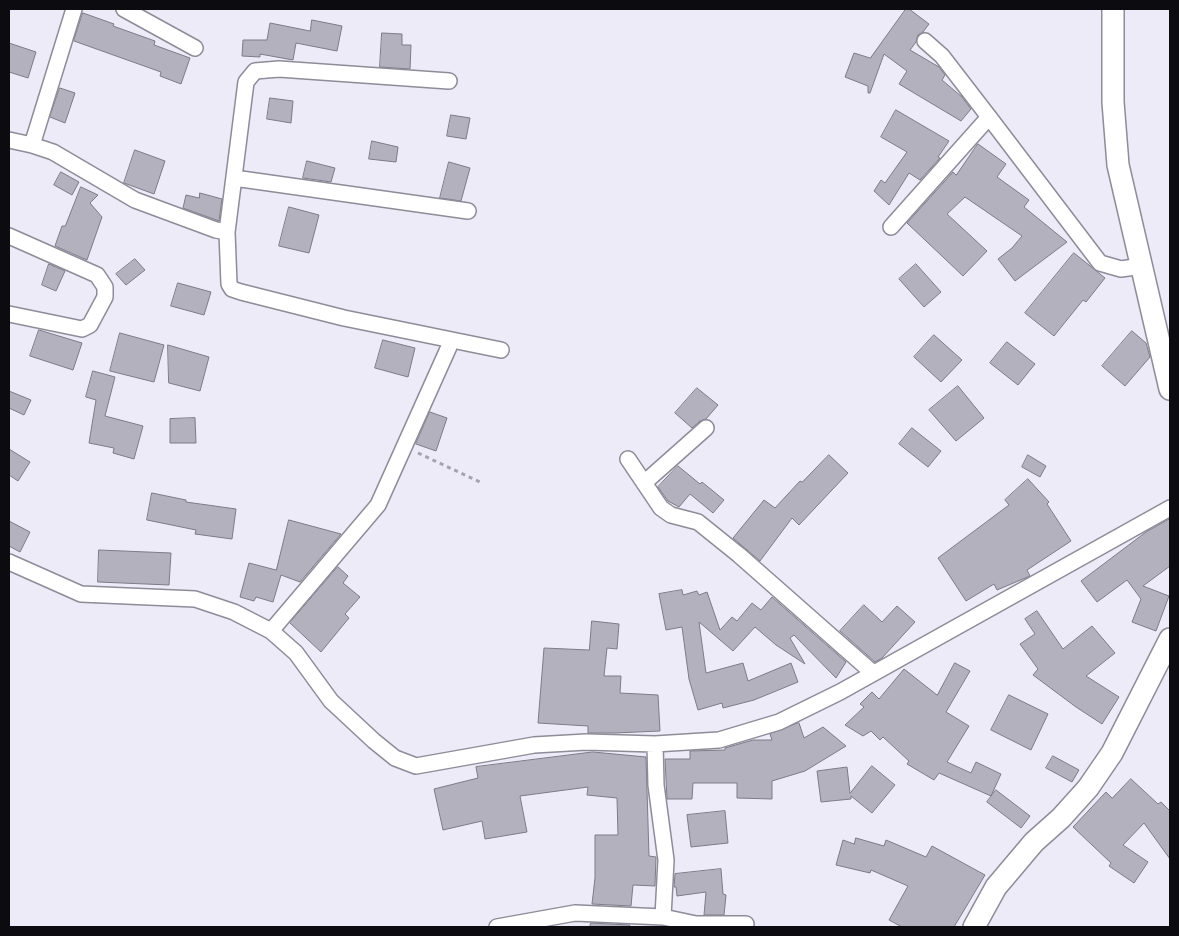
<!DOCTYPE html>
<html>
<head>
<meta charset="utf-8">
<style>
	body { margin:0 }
	#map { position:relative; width:1179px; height:936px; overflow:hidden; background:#ecebf7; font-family:"DejaVu Sans",sans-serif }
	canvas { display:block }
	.frame { position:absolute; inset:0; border:10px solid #0c0b0f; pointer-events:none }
</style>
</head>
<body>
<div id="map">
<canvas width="1179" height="936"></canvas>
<div class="frame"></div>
</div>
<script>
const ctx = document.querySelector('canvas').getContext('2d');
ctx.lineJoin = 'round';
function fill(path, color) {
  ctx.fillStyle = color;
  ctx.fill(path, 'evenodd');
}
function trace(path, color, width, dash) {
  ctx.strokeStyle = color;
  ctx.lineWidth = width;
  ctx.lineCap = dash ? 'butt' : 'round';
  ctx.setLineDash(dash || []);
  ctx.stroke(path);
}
const building = new Path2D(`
	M906 9H909L929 24 923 32 918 35 916 42 910 50 939 67 945 75 942 80 962 97 971 109 961 121 899 84 907 71 884 54 870 93H868V86L845 77 854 53 870 58Z
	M83 13 114 24 113 26 155 41 154 45 190 58 181 84 160 76 161 72 74 41Z
	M312 20 342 26 337 51 296 43 293 60 260 54V57L242 56 243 40H267L270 23 310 31Z
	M382 33 402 34V45H411L410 69 380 67Z
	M9 43 36 52 28 78 9 72Z
	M60 88 75 93 65 123 50 117Z
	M270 98 293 101 291 123 267 119Z
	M896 110 949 141 938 157 940 158 920 180 909 173 889 205 874 191 881 180 885 183 907 152 881 137Z
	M451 115 470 118 466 139 447 136Z
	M372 141 398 147 396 162 369 159Z
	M978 144 1006 164 997 177 1029 200 1024 207 1067 242 1015 281 998 259 1012 248 1022 236 965 197 947 214 987 251 963 276 907 223 953 172 956 175Z
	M135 150 165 161 154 194 124 183Z
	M307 161 335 168 331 182 303 178Z
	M449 162 470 168 461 201 440 198Z
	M61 172 79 182 72 195 54 185Z
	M81 187 98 195 90 203 102 217 87 260 55 246 62 226H65Z
	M200 193 222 199 219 221 183 208 186 195 199 198Z
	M289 207 319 215 309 253 279 246Z
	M1074 253 1105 278 1086 302 1083 300 1054 336 1025 313Z
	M135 259 145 270 126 285 116 274Z
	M49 264 65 271 56 291 42 285Z
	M916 264 941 292 924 307 899 279Z
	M178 283 211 292 204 315 171 306Z
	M39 330 82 343 73 370 30 356Z
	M1132 331 1146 343 1150 357 1125 386 1102 366Z
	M120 333 164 345 154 382 110 371Z
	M934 335 962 360 941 382 914 357Z
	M383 340 415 348 408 377 375 368Z
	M1007 342 1035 364 1018 385 990 363Z
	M168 345 209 357 200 391 169 383Z
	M93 371 115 377 105 416 143 426 134 459 113 453 114 448 89 443 96 400 86 397Z
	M958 386 984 418 956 441 929 410Z
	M697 388 718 405 706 419 700 421 692 428 675 413Z
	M9 391 31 400 24 415 9 408Z
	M430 412 447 418 436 451 416 444Z
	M195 418 196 443H170V419Z
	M912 428 941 451 928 467 899 444Z
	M9 449 30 462 18 481 9 475Z
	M829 455 848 473 799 525 792 518 760 561 733 538 764 500 775 508 800 481 802 482Z
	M1028 455 1046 466 1040 477 1022 467Z
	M678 466 700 484 702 482 724 500 713 513 690 494 679 507 668 501 658 487Z
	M1028 479 1049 502 1047 504 1071 541 1027 570 1030 576 997 590 994 584 966 601 938 558 1009 505 1005 500Z
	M152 493 186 500V502L236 509 232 539 195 534 196 530 147 520Z
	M1170 519V566L1143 586 1169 596 1156 631 1132 622 1141 599 1127 580 1097 602 1081 581 1146 532Z
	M289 520 341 534 300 582 281 575 273 602 256 597 254 601 240 597 249 563 276 570Z
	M9 521 30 532 20 552 9 546Z
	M99 550 171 553 169 585 98 582Z
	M338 567 348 576 343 583 360 597 345 614 349 618 321 652 290 623Z
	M682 590 683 595 697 591 699 595 707 592 720 630 732 617 737 621 752 603 761 610 772 597 846 662 836 678 794 635 790 638 805 664 776 645 755 627 733 651 699 622 706 673 743 663 748 681 791 663 798 682 754 700 723 708 722 703 698 710 689 679 682 627 666 630 659 594Z
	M864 605 882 622 897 606 915 622 882 658 875 662 840 631Z
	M1037 611 1063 649 1092 626 1115 653 1086 676 1119 697 1102 724 1076 707 1033 675 1038 669 1020 644 1035 634 1025 619Z
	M592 621 619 624 617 649 607 648 604 676H621L620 693 658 695 660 731 615 733H588V726L538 723 544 648 589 650Z
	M955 663 970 671 946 712 969 726 947 762 971 773 976 762 1001 774 991 796 939 773 934 780 907 764 909 761 883 737 880 740 871 731 863 736 845 725 864 707 860 704 872 692 879 699 904 669 937 695Z
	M1009 695 1048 714 1031 750 991 730Z
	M799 723 804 738 823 727 846 746 805 771 772 781V799L737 798V783H693L692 799H667L665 759H690V751L725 750V748L753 740H772L770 734Z
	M593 752 646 757 649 856 656 857 655 886 633 885 631 906 592 904 595 878V835H618L617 798 587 795 588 787 520 796 527 832 485 839 482 821 443 830 434 789 478 778 476 767Z
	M1053 756 1079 770 1072 782 1046 768Z
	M872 766 895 785 872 813 851 796V799L821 802 817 771 847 767 850 793Z
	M1131 779 1158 804 1161 802 1170 811V859L1144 823 1123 845 1148 862 1134 883 1109 866 1111 863 1073 827 1106 792 1112 798Z
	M996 790 1030 816 1021 828 987 802Z
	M725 811 728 843 691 847 687 815Z
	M856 838 884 846 886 840 926 857 932 846 985 875 954 927H902L889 920 908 886 871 870 870 873 836 865 843 840 854 844Z
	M721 869 723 894 726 895 724 915H704L706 892 677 896 676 887H674L675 874Z
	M591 923 630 925 629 927H590Z`);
const path = new Path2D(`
	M418 453 482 483`);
const minor = new Path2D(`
	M124 9 195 48
	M925 41 942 56 989 117
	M449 81 279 69 255 71 246 82 227 232 229 284 232 289 241 292 344 318 501 350
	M9 140 32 145 53 152 135 200 216 230 227 232
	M32 145 74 9
	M234 178 468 211
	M891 227 989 117 1100 263 1121 269 1142 266
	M9 236 97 275 105 287V297L90 325 82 329 9 314
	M628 459 661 508 671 515 698 522 739 555 873 673
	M644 483 706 428
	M9 562 81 594 195 599 234 612 271 631 296 653 331 701 374 741 395 758 416 766 534 745 586 742 655 744 719 740 779 722 840 692 1170 508
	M271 631 378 505 452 340
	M655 744 656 785 666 860 663 917
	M497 927 575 913 663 917 696 924H746`);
const secondary = new Path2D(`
	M1113 9V102L1118 165 1170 389
	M974 927 996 887 1034 842 1061 818 1088 788 1112 753 1170 639`);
fill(building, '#b2b1bd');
trace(building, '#7c7c87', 1);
trace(minor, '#8d8c98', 18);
trace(secondary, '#8d8c98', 24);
trace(path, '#a5a4ae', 3, [4, 4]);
trace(minor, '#fff', 15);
trace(secondary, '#fff', 21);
</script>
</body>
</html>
